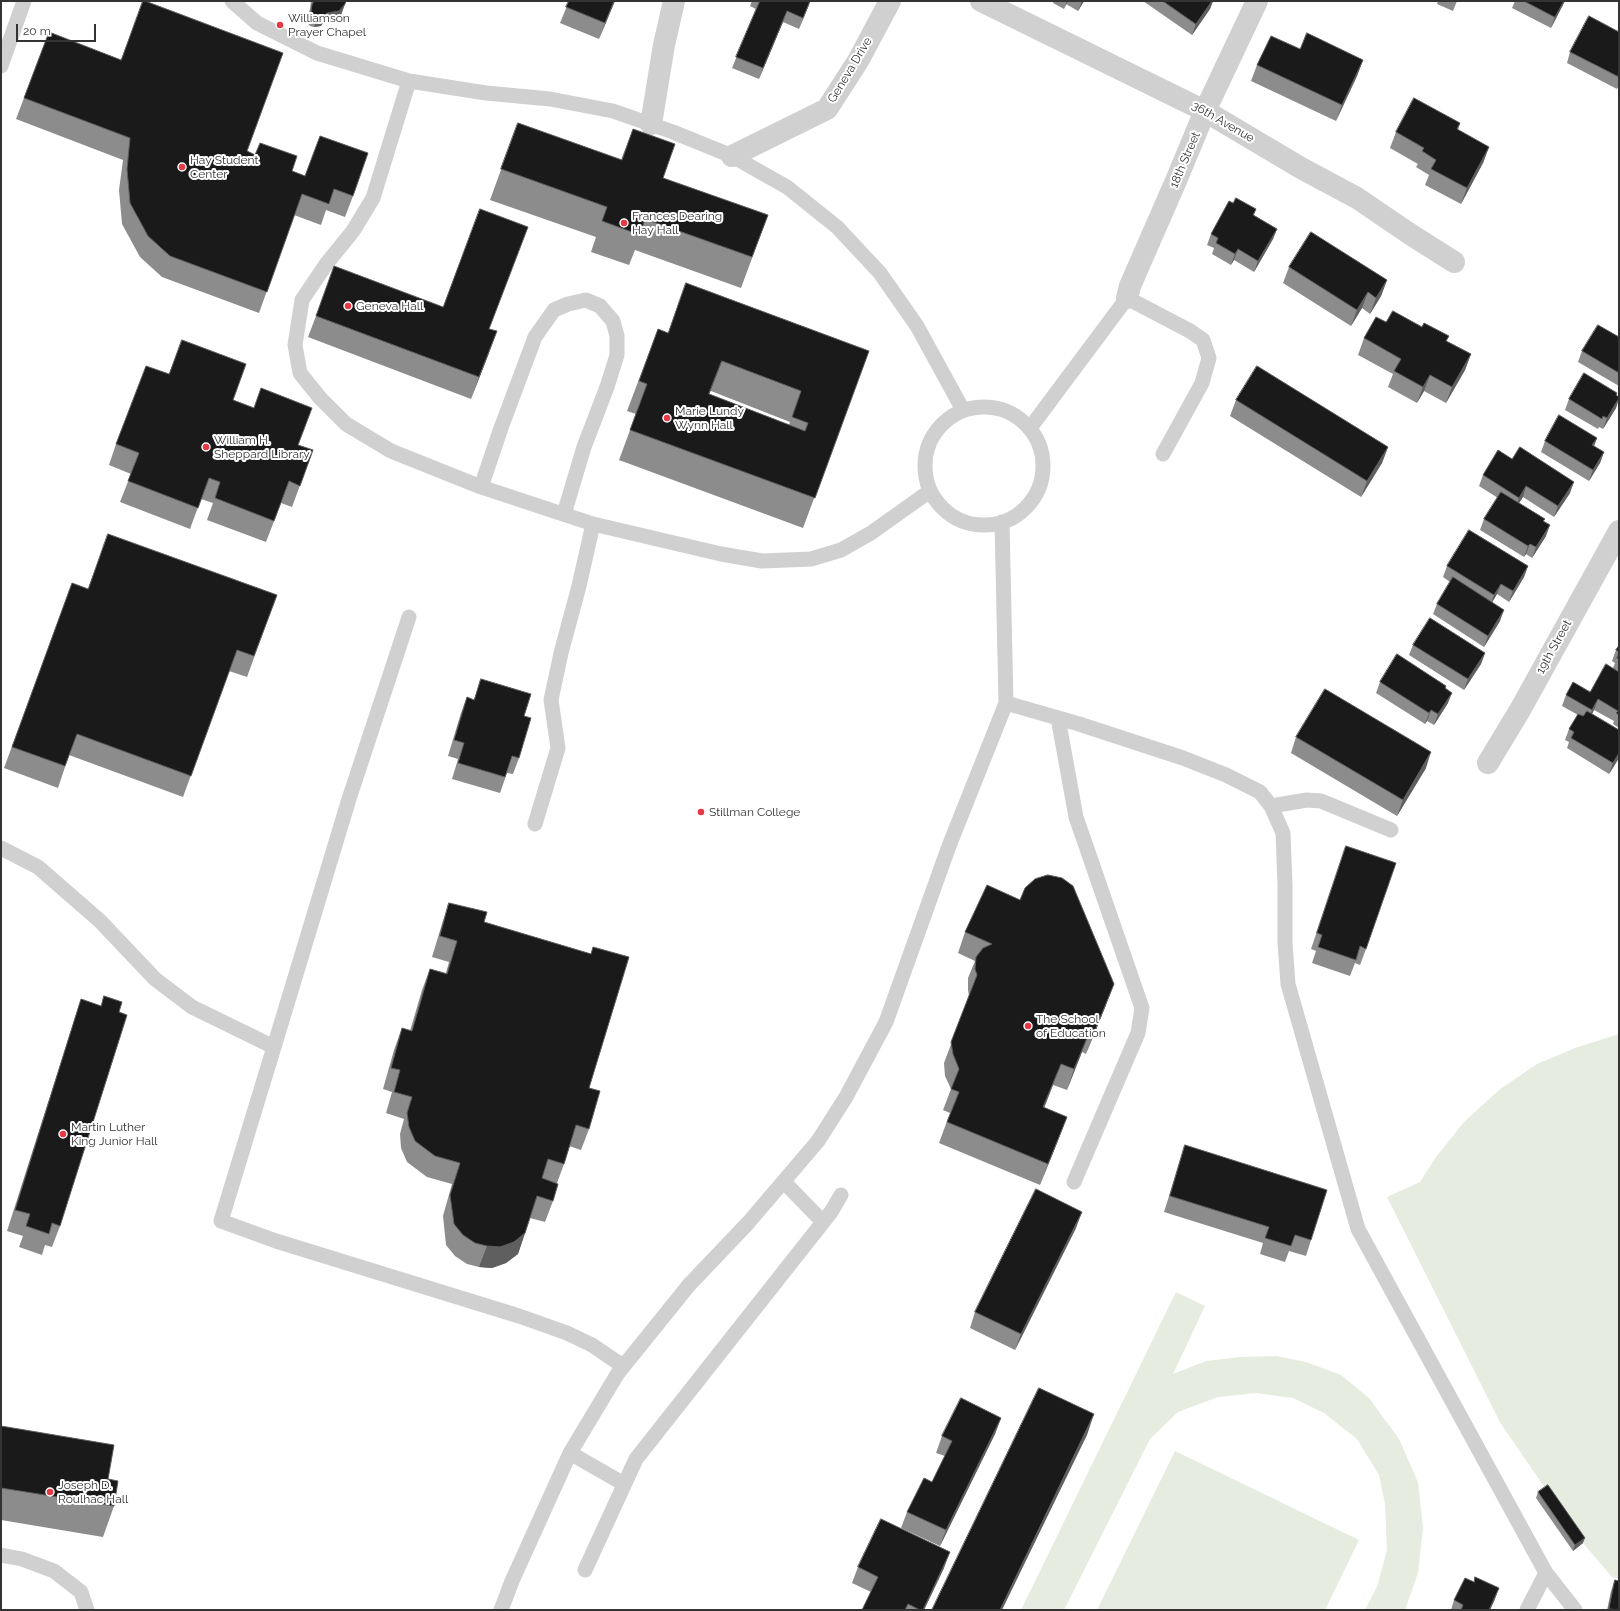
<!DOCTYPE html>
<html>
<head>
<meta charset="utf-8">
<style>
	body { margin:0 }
	#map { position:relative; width:1620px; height:1611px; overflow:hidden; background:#fff; font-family:Raleway,sans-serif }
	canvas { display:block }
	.frame { position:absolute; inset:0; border:2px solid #333; pointer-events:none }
	.scale { position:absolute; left:16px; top:24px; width:80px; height:18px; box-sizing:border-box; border:2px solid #333; border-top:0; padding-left:5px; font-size:12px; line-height:14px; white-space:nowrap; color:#333; -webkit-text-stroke:3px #fff; paint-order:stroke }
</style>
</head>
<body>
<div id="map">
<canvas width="1620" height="1611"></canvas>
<div class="frame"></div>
<div class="scale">20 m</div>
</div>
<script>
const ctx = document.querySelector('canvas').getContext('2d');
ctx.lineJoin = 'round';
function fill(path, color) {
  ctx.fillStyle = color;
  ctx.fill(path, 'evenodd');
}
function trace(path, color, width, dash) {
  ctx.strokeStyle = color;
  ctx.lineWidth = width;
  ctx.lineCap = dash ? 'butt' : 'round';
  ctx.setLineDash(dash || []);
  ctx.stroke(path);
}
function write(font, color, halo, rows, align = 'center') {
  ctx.font = font + ' Raleway,sans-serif';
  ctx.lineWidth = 4;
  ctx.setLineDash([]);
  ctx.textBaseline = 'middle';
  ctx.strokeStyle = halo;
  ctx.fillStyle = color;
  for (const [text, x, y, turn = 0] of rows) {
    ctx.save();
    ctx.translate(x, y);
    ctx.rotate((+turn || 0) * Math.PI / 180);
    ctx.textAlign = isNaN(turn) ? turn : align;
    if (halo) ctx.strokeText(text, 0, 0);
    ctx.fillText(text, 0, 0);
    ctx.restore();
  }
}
const green = new Path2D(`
	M1619 1034V1579L1612 1577 1583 1543 1501 1424 1387 1197 1420 1182 1436 1157 1464 1122 1499 1090 1537 1064 1575 1048Z
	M1176 1292 1205 1306 1173 1374 1206 1361 1240 1357 1276 1356 1306 1362 1341 1375 1369 1398 1399 1439 1418 1482 1423 1528 1418 1573 1405 1610H1365L1377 1587 1387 1550 1385 1504 1379 1475 1357 1439 1324 1413 1293 1398 1256 1393 1218 1397 1178 1412 1150 1439 1064 1610H1021Z
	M1175 1451 1359 1540 1325 1610H1097Z`);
const service = new Path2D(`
	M232 1 257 23 317 53 409 81 486 93 550 99 613 111 673 132 732 156 787 187 837 227 880 273 917 326 963 410
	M1 66 24 1
	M409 81 373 198 353 231 327 263 302 300 295 345 300 373 320 398 346 424 391 451 481 487 593 524 721 554 762 561 811 559 841 550 871 533 930 491
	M925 466a59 59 0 1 1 118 0a59 59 0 1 1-118 0Z
	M1030 428 1127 298 1190 331 1203 340 1209 358 1202 383 1163 454
	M481 487 501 428 535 337 554 310 568 304 586 300 600 306 613 321 617 336V355L607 387 584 447 564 514
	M1006 703 1079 724 1183 758 1226 775 1260 792 1271 806 1283 833 1285 885V943L1288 984 1358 1229 1546 1573 1575 1610
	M1058 718 1076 817 1142 1008 1138 1033 1074 1182
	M1271 806 1307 800 1321 801 1391 830
	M535 824 558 748 551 700 561 653 579 586 593 524
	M1 848 38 867 100 921 155 979 192 1007 274 1047 221 1221 276 1241 519 1316 567 1333 592 1345 623 1366
	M274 1047 349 799 409 617
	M784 1182 823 1222
	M570 1453 624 1484
	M1 1555 22 1559 54 1571 81 1592 87 1610
	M585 1570 636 1459 831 1212 841 1195
	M501 1610 512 1581 570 1453 618 1373 689 1285 748 1223 818 1141 846 1097 886 1022 949 846 1006 703 1002 522
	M1527 1610 1546 1573`);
const minor = new Path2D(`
	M981 1 1205 111 1301 168 1357 198 1410 234 1454 262
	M651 124 664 45 674 1
	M732 156 827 109 858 61 890 1
	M1127 298 1130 286 1175 183 1205 111 1257 1
	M1488 763 1520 710 1619 531`);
const wall = new Path2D(`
	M311 1H346L341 15 335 22 323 23 321 26 314 27 310 26 307 22 308 16 310 9Z
	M569 1H615L599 39 560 23Z
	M752 1H810L799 29 783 22 759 79 732 68 756 9 750 6Z
	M1054 1H1084L1078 11 1066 4 1064 9 1053 3Z
	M1143 1H1213L1210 9 1192 35Z
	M1438 1H1457L1453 11 1437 4Z
	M1515 1H1565L1551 28 1512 8Z
	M49 32 247 151 292 171 353 196 345 217 326 210 321 225 294 215 259 313 162 277 140 257 122 224 119 190 123 160 16 119Z
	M1619 32V85L1617 89 1567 63 1570 52Z
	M1300 49 1363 60 1357 76 1336 121 1251 81 1257 65Z
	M518 123 621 160 633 129 663 178 768 215 741 288 635 250 629 265 591 252 596 237 490 200Z
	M1460 123 1458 130 1489 147 1483 163 1461 204 1425 185 1429 175 1416 167 1418 164 1390 148 1396 132Z
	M1233 203 1256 209 1254 215 1277 229 1273 239 1254 272 1234 260 1231 265 1212 254 1214 248 1207 245 1211 234Z
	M1289 267 1387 280 1381 296 1370 314 1362 308 1351 326 1283 283Z
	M316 316 490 329 489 353 471 399 308 337Z
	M1386 322 1447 341 1471 354 1465 370 1446 403 1424 391 1417 403 1388 387 1393 374 1358 355 1364 338Z
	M658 329 668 333 869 351 803 528 619 460 636 414 627 411ZM711 391 790 422 789 425 709 394Z
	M1619 337V386L1578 362 1582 351Z
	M1616 395 1619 399 1616 408 1603 429 1599 427 1598 429 1565 410 1569 399Z
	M233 400 298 445 313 450 292 507 281 503 266 542 207 520 213 503 201 499 190 529 120 502 131 474 109 465 116 444Z
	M1236 400 1388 447 1382 463 1361 497 1230 416Z
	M1597 438 1594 446 1604 452 1600 463 1589 481 1541 452 1545 441Z
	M1512 459 1570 493 1554 517 1523 497 1519 503 1545 519 1544 521 1546 536 1532 558 1526 554 1524 557 1480 530 1484 519 1498 498 1479 486 1483 475Z
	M1447 566H1528L1524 577 1509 602 1497 594 1492 602 1500 621 1484 647 1433 614 1437 604 1450 582 1443 577Z
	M72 583 88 589 277 595 247 677 229 671 183 797 69 755 58 788 4 768Z
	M1413 645 1485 653 1481 664 1464 690 1409 655Z
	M1619 646V728L1613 724 1614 721 1594 710 1592 714 1619 730V758L1609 774 1567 748 1569 742 1565 740 1569 729 1578 715 1562 706 1566 695 1590 692 1613 668 1615 663 1612 661 1616 650Z
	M481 679 524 716 519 758 513 774 507 773 500 793 452 779 458 759 448 756 461 713 467 697 474 700Z
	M1380 682 1446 686 1445 689 1448 703 1434 725 1427 721 1425 724 1376 693Z
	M1296 737 1426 768 1397 816 1291 753Z
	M1346 846 1366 949 1360 965 1355 963 1350 976 1312 963 1316 951 1311 949Z
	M987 885 1106 1005 1086 1054 1082 1052 1067 1090 1053 1085 1044 1108 1067 1117 1059 1138 1040 1185 939 1143 950 1113 943 1110 951 1089 945 1076 944 1063 969 996 968 990V978L975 961 958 953 965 932Z
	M449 903 484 922 591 954 593 947 589 1129 581 1150 569 1146 564 1164 557 1183 553 1201 545 1222 530 1218 518 1254 506 1263 492 1268 479 1267 467 1264 455 1256 446 1245 443 1216 452 1184 427 1177 407 1162 401 1148 400 1134 404 1119 386 1113 392 1092 383 1089 394 1050 402 1028 410 1031 422 990 430 969 446 973 449 962 432 957 442 924Z
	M104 996 60 1226 52 1247 45 1245 42 1255 19 1247 23 1236 7 1231 74 1021 81 999 101 1006Z
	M1185 1145 1311 1240 1306 1256 1289 1251 1285 1262 1260 1254 1263 1243 1164 1212 1180 1161Z
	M1076 1228 1015 1350 970 1328 975 1312Z
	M1001 1418 995 1434 940 1546 901 1528 907 1512 932 1482 945 1456 936 1453 942 1436Z
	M1 1426 108 1479 114 1506 103 1537 1 1520Z
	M1538 1492 1583 1543 1573 1551 1536 1498Z
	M858 1567 944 1568 924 1610H862L871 1592 852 1583Z
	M1615 1580 1619 1610H1607L1611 1591Z
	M1495 1599 1490 1610H1451L1454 1600Z`);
const shadedWall = new Path2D(`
	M614 1H615L599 39 605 23Z
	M810 1 809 5 799 29 803 18Z
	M1067 1H1068L1064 9Z
	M1082 1H1084L1078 11Z
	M1212 1H1213L1210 9 1192 35 1196 24Z
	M1564 1H1565L1551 28 1555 17Z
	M345 4 341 15 335 22 323 23 321 26 314 27 318 16Z
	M787 11 783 22 759 79 763 68Z
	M1363 60 1357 76 1336 121 1342 105Z
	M1489 147 1483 163 1461 204 1467 188Z
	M1277 229 1273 239 1254 272 1258 261Z
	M1238 249 1234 260 1231 265 1235 254Z
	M1387 280 1381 296 1370 314 1376 298Z
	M1368 292 1362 308 1351 326 1357 310Z
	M497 331 489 353 471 399 479 377Z
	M1471 354 1465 370 1446 403 1452 387Z
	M1430 375 1424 391 1417 403 1423 387Z
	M1619 398 1616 408 1603 429 1607 418Z
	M1597 438 1593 449 1592 445Z
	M1388 447 1382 463 1361 497 1367 481Z
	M1604 452 1600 463 1589 481 1593 470Z
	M1574 482 1570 493 1554 517 1558 506Z
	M1526 486 1523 497 1515 509 1519 498Z
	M1550 525 1546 536 1532 558 1536 547Z
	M1530 544 1526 554 1524 557 1528 546Z
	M1528 566 1524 577 1509 602 1513 591Z
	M1501 584 1497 594 1490 606 1494 595Z
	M1504 610 1500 621 1484 647 1488 636Z
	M1485 653 1481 664 1464 690 1468 679Z
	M1452 693 1448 703 1434 725 1438 714Z
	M1598 699 1594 710 1588 721 1592 710Z
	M1431 710 1427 721 1425 724 1429 713Z
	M1431 752 1426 768 1397 816 1403 800Z
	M1619 753V758L1609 774 1613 763Z
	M1114 984 1106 1005 1086 1054 1094 1033Z
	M1090 1031 1082 1052 1067 1090 1074 1069Z
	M1061 1064 1053 1085 1036 1128 1043 1107Z
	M1067 1117 1059 1138 1040 1185 1048 1164Z
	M1082 1212 1076 1228 1015 1350 1021 1334Z
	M525 1233 518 1254 506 1263 492 1268 479 1267 487 1246Z
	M1094 1414 1087 1435 1002 1610H1000Z
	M1001 1418 995 1434 940 1546 946 1530Z
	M1585 1538 1583 1543 1573 1551 1575 1545Z
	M950 1552 944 1568 924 1610H923Z
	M1499 1588 1495 1599 1490 1610H1489Z`);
const building = new Path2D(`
	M143 1H145L283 53 247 151 255 155 260 143 297 156 292 171 305 176 320 136 368 153 353 196 334 189 329 204 302 194 267 292 170 256 148 236 130 203 127 169 130 138 24 98 49 32 121 60Z
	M314 1H346L345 4 339 11 327 13 325 15 318 16H314L311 11 312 5Z
	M569 1H614L605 23 566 7Z
	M760 1H810L803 18 787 11 763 68 736 57Z
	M1163 1H1212L1196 24Z
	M1524 1H1564L1555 17Z
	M1589 16 1619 32V77L1570 52Z
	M1307 33 1363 60 1342 105 1257 65 1271 36 1300 49Z
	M1414 98 1460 123 1457 129 1489 147 1467 188 1431 169 1436 160 1422 151 1424 148 1396 132Z
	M518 123 622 160 633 129 675 144 663 178 768 215 752 257 645 219 640 235 602 221 607 207 501 169Z
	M1236 198 1256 209 1253 215 1277 229 1258 261 1238 249 1235 254 1216 243 1218 238 1211 234 1229 201 1233 203Z
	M480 209 528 227 489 329 497 331 479 377 316 316 334 266 443 307Z
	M1311 232 1387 280 1376 298 1368 292 1357 310 1289 267Z
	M686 283 869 351 815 498 630 430 647 384 639 381 658 329 668 333ZM722 361 801 391 792 417 808 423 805 431 709 394Z
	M1393 311 1422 327 1424 323 1449 336 1446 341 1471 354 1452 387 1430 375 1423 387 1394 371 1401 359 1364 338 1376 317 1386 322Z
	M1598 325 1619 337V373L1582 351Z
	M182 340 246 364 233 400 254 408 261 388 312 408 298 445 313 450 300 486 289 481 274 521 215 498 220 482 209 478 198 508 128 481 139 453 116 444 146 366 169 374Z
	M1257 366 1388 447 1367 481 1236 400Z
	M1584 373 1617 393 1616 395 1619 397V398L1607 418 1603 416 1602 419 1569 399Z
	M1559 415 1597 438 1592 445 1604 452 1593 470 1545 441Z
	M1520 447 1574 482 1558 506 1526 486 1519 498 1483 475 1498 450 1512 459Z
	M1501 492 1545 519 1543 521 1550 525 1536 547 1530 544 1528 546 1484 519Z
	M1469 530 1528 566 1513 591 1501 584 1494 595 1447 566Z
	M108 534 277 595 254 656 237 650 191 776 77 734 65 766 12 747 72 583 88 589Z
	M1453 577 1504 610 1488 636 1437 604Z
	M1430 618 1485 653 1468 679 1413 645Z
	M1619 646V652L1616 650Z
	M1397 654 1446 686 1445 688 1452 693 1438 714 1431 710 1429 713 1380 682Z
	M1619 654V659L1617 658Z
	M1606 664 1619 672V715L1616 713 1618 711 1598 699 1592 710 1566 695 1573 682 1590 692Z
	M481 679 531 694 524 716 531 718 519 758 512 756 505 777 458 763 464 743 454 740 467 697 474 700Z
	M1325 689 1431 752 1403 800 1296 737Z
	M1587 711 1619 730V753L1613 763 1571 738 1574 732 1569 729 1578 714 1583 716Z
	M1346 846 1396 863 1366 949 1360 946 1356 960 1318 947 1322 935 1317 933Z
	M1048 875 1062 878 1073 886 1114 984 1094 1033 1090 1031 1074 1069 1061 1064 1043 1107 1067 1117 1048 1164 947 1122 959 1092 951 1089 959 1069 953 1054 951 1042 977 975 975 969 976 957 983 948 992 944 965 932 987 885 1020 900 1025 888 1035 879Z
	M449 903 487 912 484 922 591 954 593 947 629 957 589 1088 600 1091 589 1129 576 1125 564 1164 548 1159 542 1178 558 1184 553 1201 537 1196 525 1233 514 1242 500 1247 487 1246 475 1243 463 1235 454 1224 450 1195 460 1163 435 1156 415 1141 409 1127 407 1113 412 1097 394 1092 400 1070 391 1068 402 1028 412 1031 430 969 447 974 457 941 440 936Z
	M104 996 122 1002 119 1012 127 1015 60 1226 52 1223 49 1234 26 1226 30 1214 15 1210 81 999 101 1006Z
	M1185 1145 1327 1190 1311 1240 1295 1235 1291 1246 1265 1238 1269 1227 1170 1196Z
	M1036 1189 1082 1212 1021 1334 975 1312Z
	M1039 1388 1094 1414 1000 1610H932Z
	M961 1398 1001 1418 946 1530 907 1512 924 1478 932 1482 952 1441 942 1436Z
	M1 1426 114 1445 108 1479 118 1481 114 1506 1 1488Z
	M1548 1485 1585 1538 1575 1545 1538 1492Z
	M881 1519 950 1552 923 1610H920L908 1604 905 1610H862L878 1577 858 1567Z
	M1475 1577 1499 1588 1489 1610H1461L1463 1605 1454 1600 1465 1578 1474 1582Z
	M1615 1580 1619 1581V1610L1609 1609Z`);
const markers = [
	[280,25,4,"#e63946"],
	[182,167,4,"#e63946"],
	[624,223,4,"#e63946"],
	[348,306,4,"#e63946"],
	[667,418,4,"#e63946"],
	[206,447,4,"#e63946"],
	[701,812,4,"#e63946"],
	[1028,1026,4,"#e63946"],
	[63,1134,4,"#e63946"],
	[50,1492,4,"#e63946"]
];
const poiNames = [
	["Williamson",288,18],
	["Prayer Chapel",288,32],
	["Hay Student",190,160],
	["Center",190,174],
	["Frances Dearing",632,216],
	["Hay Hall",632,230],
	["Geneva Hall",356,306],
	["Marie Lundy",675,411],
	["Wynn Hall",675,425],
	["William H.",214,440],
	["Sheppard Library",214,454],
	["Stillman College",709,812],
	["The School",1036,1019],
	["of Education",1036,1033],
	["Martin Luther",71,1127],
	["King Junior Hall",71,1141],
	["Joseph D.",58,1485],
	["Roulhac Hall",58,1499]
];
const streetNames = [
	["Geneva Drive",850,70,-59],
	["36th Avenue",1223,122,30],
	["18th Street",1185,160,-67],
	["19th Street",1554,647,-61]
];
fill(green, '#e6ecdf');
trace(service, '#d0d0d0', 15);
trace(minor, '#d0d0d0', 22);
fill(wall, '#8c8c8c');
fill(shadedWall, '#5f5f5f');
fill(building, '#1a1a1a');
trace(building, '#5f5f5f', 1);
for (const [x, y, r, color] of markers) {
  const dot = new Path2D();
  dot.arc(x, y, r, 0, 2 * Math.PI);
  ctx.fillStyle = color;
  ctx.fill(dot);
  trace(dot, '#fff', 1.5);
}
write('12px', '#333', '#fff', poiNames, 'left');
write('12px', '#333', '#fff', streetNames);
</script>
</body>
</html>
